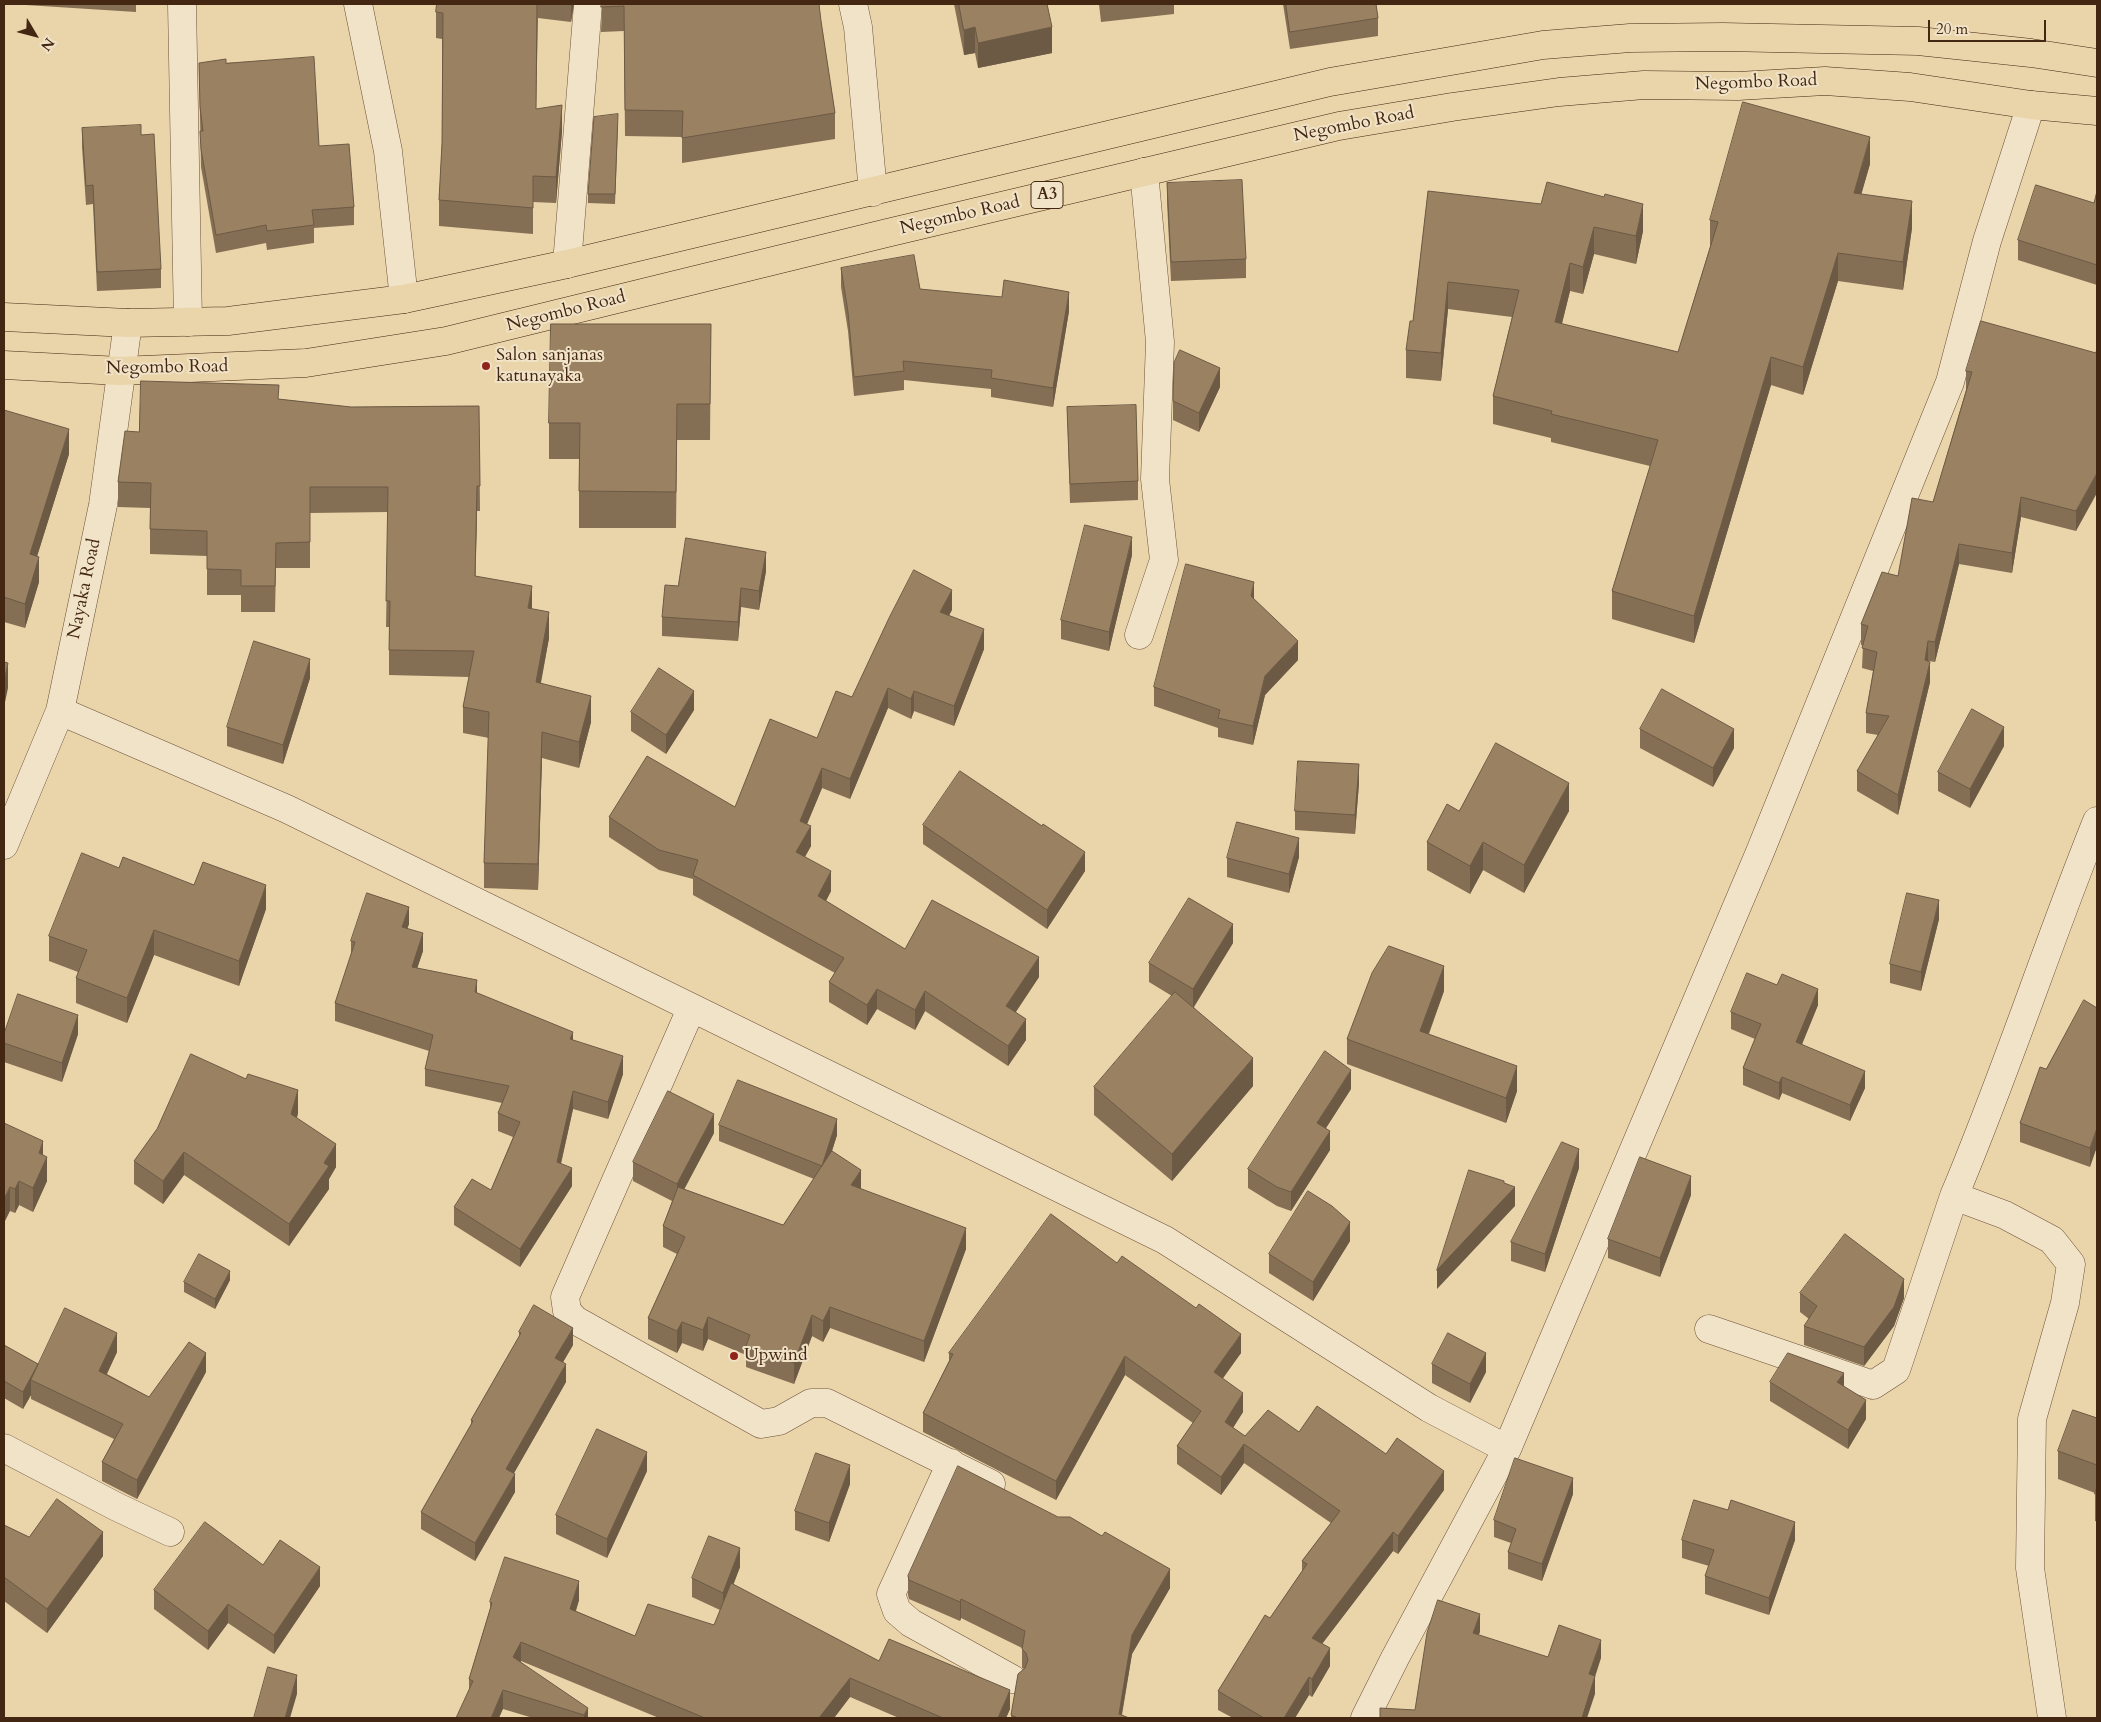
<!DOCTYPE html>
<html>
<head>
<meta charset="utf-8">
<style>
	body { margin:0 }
	#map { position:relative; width:2101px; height:1722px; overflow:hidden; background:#ead4aa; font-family:Cardo,serif }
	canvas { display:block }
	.frame { position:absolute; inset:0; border:5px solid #442713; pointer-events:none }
	.north { position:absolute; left:10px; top:10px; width:50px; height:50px; -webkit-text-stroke:4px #f1e3c8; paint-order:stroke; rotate:127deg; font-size:14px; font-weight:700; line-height:20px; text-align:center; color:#442713 }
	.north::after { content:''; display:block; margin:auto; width:18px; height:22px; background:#442713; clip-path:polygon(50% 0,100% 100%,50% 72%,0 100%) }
	.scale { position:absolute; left:1928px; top:20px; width:118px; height:22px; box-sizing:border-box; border:2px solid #442713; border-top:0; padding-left:6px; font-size:15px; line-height:18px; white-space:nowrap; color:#442713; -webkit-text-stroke:4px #f1e3c8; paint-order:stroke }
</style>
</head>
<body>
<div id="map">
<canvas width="2101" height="1722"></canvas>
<div class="frame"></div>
<div class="north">N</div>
<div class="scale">20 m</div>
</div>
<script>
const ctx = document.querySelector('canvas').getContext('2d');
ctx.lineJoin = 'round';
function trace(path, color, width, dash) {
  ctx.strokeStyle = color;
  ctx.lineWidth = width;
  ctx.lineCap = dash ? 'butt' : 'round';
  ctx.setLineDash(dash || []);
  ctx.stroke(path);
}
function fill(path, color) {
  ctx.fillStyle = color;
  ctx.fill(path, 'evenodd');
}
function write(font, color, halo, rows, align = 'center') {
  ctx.font = font + ' Cardo,serif';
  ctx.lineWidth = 4;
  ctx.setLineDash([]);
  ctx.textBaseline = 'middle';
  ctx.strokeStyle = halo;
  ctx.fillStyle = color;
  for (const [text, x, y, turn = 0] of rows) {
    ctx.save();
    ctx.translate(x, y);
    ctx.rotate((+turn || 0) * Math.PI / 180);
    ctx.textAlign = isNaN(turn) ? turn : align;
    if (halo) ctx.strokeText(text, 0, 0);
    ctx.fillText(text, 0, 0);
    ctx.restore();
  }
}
const minor = new Path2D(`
	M182 4 188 322
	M358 4 388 151 404 299
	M853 4 858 27 873 192
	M567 264 588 4
	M1139 635 1164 560 1155 479 1160 342 1144 172
	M60 711 287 809 1165 1240 1429 1408 1507 1449
	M4 845 60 711 103 505 128 323
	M691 1009 565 1297 567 1311 575 1320 761 1424 779 1421 811 1403H827L991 1484
	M1709 1329 1873 1385 1896 1370 1954 1196
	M4 1448 117 1507 170 1532
	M951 1463 891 1594 897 1611 911 1623 1012 1679
	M1365 1718 1395 1658 1507 1449 1760 852 1950 382 1987 241 2031 105
	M2052 1718 2030 1568 2032 1419 2065 1303 2071 1264 2052 1240 2005 1215 1954 1196C2006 1073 2047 945 2097 821`);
const trunk = new Path2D(`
	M4 317 128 323 228 321 404 299 567 264 1330 82 1543 45 1630 38 1723 37 1918 41 2031 53 2097 63
	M4 365 120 371 306 363 446 341 887 233 1339 126 1452 107 1559 92 1644 85 1738 86 1825 81 1910 87 2031 105 2097 111`);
const wall = new Path2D(`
	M10 4H136V12Z
	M437 4H574L571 22 538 18 536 109 562 131 556 203 533 202V234L439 226V200L442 143V39L436 38V12Z
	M602 4 821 21 835 113V139L682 163V137L625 136 624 31 601 32Z
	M921 4H935L922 5Z
	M954 4H1047L1052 53 978 68 975 53 964 55Z
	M1099 4H1174V14L1101 22Z
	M1283 4H1376L1378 18V36L1290 49Z
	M199 63H226L319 146 354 207V225L314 228V243L267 250 266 243 216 253 201 167Z
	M618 124 615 204 588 203V194Z
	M82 128 161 269V288L97 291 93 204 86 205 82 147Z
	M1870 164 1861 194 1912 228 1903 290 1838 281 1803 395 1771 385 1694 643 1612 619V591L1650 466 1551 442V438L1493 424V396L1512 317 1448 309 1441 381 1406 378V350L1413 321 1428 191 1643 231 1636 264 1594 254 1583 294 1570 291 1562 324 1678 352 1710 247V220Z
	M1167 183 1246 259V278L1171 281 1167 202Z
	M2097 191V285L2018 260V240L2094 203Z
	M841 268 920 289 1069 311 1053 407 991 397V389L904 380V390L854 396 848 331 841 287Z
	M711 324 710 440H677L676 528H579V459H549V423Z
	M2096 353 2076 531 2021 517 2012 573 1959 564 1935 662 1929 661 1930 682 1898 815 1857 791V771L1878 735 1866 733V713L1873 671 1862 668 1863 645H1861V624L1898 576 1933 502 1966 390V371Z
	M1220 387 1199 432 1173 420V401Z
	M279 399 351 407 479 406 480 511H477L475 576 532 609 549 638 541 683 591 722 579 768 542 758 538 890 484 888V863L489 738 463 733V707L469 677 389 675V627H386L388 512 310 513V568H276L275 612H241V595H207V556L150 554V508L118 507V482L139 432Z
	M1067 407 1138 481V500L1070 503Z
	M4 410 69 454 37 556 39 582 25 628 4 622Z
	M1132 555 1109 651 1061 639V620Z
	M766 571 759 610 741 607 738 641 662 636V617L678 586Z
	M1254 599 1298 660 1265 695 1253 745 1218 737V728L1154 706V687Z
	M952 610 949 615 984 649 954 726 914 711 911 719 888 708 850 799 822 788 807 824 811 846 805 857 831 891 826 901 905 949 1039 977 1016 1012 1026 1040 1008 1066 925 1011 915 1030 877 1009 867 1025 829 1002V982L835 973 693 895V879L659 870 609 837V817L735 807 817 738 852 697Z
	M310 678 283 764 227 746V727Z
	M694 710 666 754 631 731V712Z
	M1640 729 1734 748 1713 787 1640 748Z
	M2004 746 1970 808 1938 791V772Z
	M1359 783 1355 834 1295 830V811Z
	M1459 811H1569L1524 893 1483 870 1470 894 1427 870V842Z
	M923 825 1042 826 1085 871 1047 929 923 844Z
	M1299 857 1289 893 1227 877V858Z
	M119 868 194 885 266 909 239 986 154 955 127 1023 76 1003V978L78 972 49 961V936Z
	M1939 919 1921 991 1890 983V964Z
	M409 924 407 928 423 951 417 968 477 993 573 1040 623 1074 608 1119 573 1109 561 1164 572 1186 520 1267 454 1225V1207L491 1190 513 1137 498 1131V1113L502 1103 425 1086V1069L429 1051 335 1021V1003L351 955V941Z
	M1233 943 1194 1007 1253 1086 1172 1181 1094 1115V1087L1172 996 1149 982V963Z
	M1444 991 1429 1034 1517 1091 1506 1123 1347 1064V1039Z
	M1818 1005 1802 1044 1865 1088 1850 1121 1782 1093 1779 1100 1743 1085V1068L1755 1039 1731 1029V1012Z
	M2097 1008 2090 1167 2020 1142V1123L2046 1069Z
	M4 1034H78L62 1082 4 1062Z
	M246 1079 298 1113 297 1118 336 1167 329 1179V1189L289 1246 184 1175 163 1204 134 1184V1161Z
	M1351 1089 1326 1128 1330 1150 1291 1211 1277 1206 1248 1188V1169Z
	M4 1123 43 1155 47 1181 33 1212 19 1205 15 1213 10 1211Z
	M719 1125 837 1135 832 1151 861 1189 966 1249 924 1362 830 1328 823 1342 812 1336 794 1384 746 1367V1355L708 1339 703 1351 682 1343 677 1353 648 1339V1318L677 1254 663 1247V1226L672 1201 633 1181V1162L714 1133 684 1189 783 1225 814 1179 719 1141Z
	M1579 1168 1545 1272 1511 1261V1242Z
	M1691 1195 1660 1277 1608 1258V1239Z
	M1350 1241 1313 1301 1269 1273V1254Z
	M1117 1263 1241 1353 1222 1378 1243 1412 1233 1428 1245 1436 1299 1432 1386 1454 1444 1490 1398 1554 1393 1551 1322 1644 1330 1666 1312 1697 1309 1695 1295 1718H1233L1218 1710V1691L1270 1618 1302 1571V1561L1331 1523 1244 1463 1221 1495 1177 1464V1446L1193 1423 1125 1375 1056 1500 923 1432V1413L949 1361V1353Z
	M230 1280 215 1309 184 1292V1282Z
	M1800 1293 1904 1298 1894 1326 1864 1366 1804 1345V1326L1809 1319 1800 1312Z
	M519 1332 573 1345 563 1362 566 1382 514 1473 515 1492 475 1561 421 1529V1512L471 1425V1420L519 1337Z
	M4 1345 38 1364 117 1352 107 1374 149 1397 206 1372 137 1499 102 1481V1462L114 1439 31 1399V1395L23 1409 4 1398Z
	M1432 1364 1486 1372 1470 1403 1432 1383Z
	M1770 1382 1866 1419 1848 1449 1770 1401Z
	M2097 1418V1522L2095 1521V1493L2058 1479V1451Z
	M647 1471 607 1558 556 1534V1515Z
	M850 1484 829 1542 795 1530V1511Z
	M1573 1494 1542 1581 1508 1569V1552L1511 1543 1494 1537V1520Z
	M4 1525 29 1537 103 1556 47 1633 4 1601Z
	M1682 1540H1795L1769 1615 1705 1594V1576L1709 1566 1682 1558Z
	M263 1565 320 1586 274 1654 228 1623 208 1650 154 1609V1590Z
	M740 1567 733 1585 879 1661 1010 1709 1006 1718H899L850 1697 834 1718H659L521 1661 520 1662 588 1718H533L503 1709 469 1691V1679L490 1609V1602L579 1600 576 1611 635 1636 714 1625 720 1610 692 1597V1578Z
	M908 1576 1170 1588 1132 1654 1122 1715 1129 1718H1011V1715L1024 1669 1022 1668V1648L961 1618 960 1621 909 1599 908 1595Z`);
const shadedWall = new Path2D(`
	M571 4H574L571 22Z
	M975 27V53L964 55V30Z
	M1052 27V53L978 68V43Z
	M562 105V131L556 203V177Z
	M1870 137V164L1854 220V193Z
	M1912 201V228L1903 290V262Z
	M1643 204V231L1636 264V236Z
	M1594 227V254L1583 294V267Z
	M1838 253V281L1803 395V367Z
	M1570 263V291L1555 350V322Z
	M1448 282V309L1441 381V353Z
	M1069 292V311L1053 407V388Z
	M1771 357V385L1694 643V616Z
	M1220 368V387L1199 432V413Z
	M69 429V454L30 579V554Z
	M2097 473V493L2076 531V511Z
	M477 486V511L475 602V576Z
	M2021 497V517L2012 573V553Z
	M1132 537V555L1109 651V632Z
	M1959 544V564L1935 662V642Z
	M766 552V571L759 610V591Z
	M39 557V582L25 628V604Z
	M1254 582V601L1251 596Z
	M532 586V612L528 608Z
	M741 588V607L738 641V622Z
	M952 590V610L940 632V612Z
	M549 612V638L536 707V682Z
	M984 629V649L954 726V706Z
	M1298 641V660L1265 695 1253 745V726L1265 676Z
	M1928 641V661L1925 660Z
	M310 659V678L283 764V745Z
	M1930 662V682L1898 815V795Z
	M8 663V688L4 707V682Z
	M888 688V708L850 799V779Z
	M694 691V710L666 754V735Z
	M914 691V711L911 719V699Z
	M591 696V722L579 768V742Z
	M2004 727V746L1970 808V789Z
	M1734 729V748L1713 787V768Z
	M542 732V758L538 890V864Z
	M1359 764V783L1355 834V815Z
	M822 768V788L800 841V821Z
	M1569 783V811L1524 893V865Z
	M811 826V846L796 872V852Z
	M1299 838V857L1289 893V874Z
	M1483 842V870L1470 894V866Z
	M1085 852V871L1047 929V910Z
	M831 871V891L818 916V896Z
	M266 885V909L239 986V961Z
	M1939 900V919L1921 991V972Z
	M409 907V924L402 944V927Z
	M1233 924V943L1193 1008V989Z
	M154 930V955L127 1023V998Z
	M423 933V951L412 984V967Z
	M1039 957V977L1006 1026V1006Z
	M1444 966V991L1420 1056V1031Z
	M477 980V998L475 992Z
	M877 989V1009L867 1025V1005Z
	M1818 989V1005L1796 1059V1042Z
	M925 991V1011L915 1030V1010Z
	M78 1015V1034L62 1082V1063Z
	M1026 1019V1040L1008 1066V1046Z
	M573 1032V1050L570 1039Z
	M623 1056V1074L608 1119V1102Z
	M1253 1058V1086L1172 1181V1154Z
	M1517 1066V1091L1506 1123V1098Z
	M1351 1070V1089L1317 1142V1123Z
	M1865 1071V1088L1850 1121V1105Z
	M1782 1077V1093L1779 1100V1083Z
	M298 1090V1113L291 1137V1114Z
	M573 1091V1109L557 1180V1162Z
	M714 1114V1133L677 1203V1184Z
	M837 1119V1135L822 1182V1166Z
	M2097 1128V1147L2090 1167V1148Z
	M1330 1131V1150L1291 1211V1192Z
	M43 1141V1165L47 1157V1181L33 1212V1188L39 1153Z
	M336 1144V1167L329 1179V1189L289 1246V1224L324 1163Z
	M1579 1149V1168L1545 1272V1254Z
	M184 1152V1175L163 1204V1181Z
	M572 1168V1186L520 1267V1249Z
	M861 1170V1191L851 1185Z
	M1691 1176V1195L1660 1277V1258Z
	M19 1181V1205L15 1213V1189Z
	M1504 1181V1198L1515 1187V1206L1437 1289V1270L1504 1183Z
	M10 1187V1211L4 1223V1199Z
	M1350 1222V1241L1313 1301V1282Z
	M966 1228V1249L924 1362V1341Z
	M230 1271V1280L215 1309V1299Z
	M1904 1279V1298L1894 1326 1864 1366V1347Z
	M830 1307V1328L823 1342V1321Z
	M812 1315V1336L794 1384V1363Z
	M708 1317V1339L703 1351V1330Z
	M682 1322V1343L677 1353V1331Z
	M573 1328V1345L555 1376V1358Z
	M117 1333V1352L99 1390V1371Z
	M1241 1334V1353L1214 1391V1372Z
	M206 1353V1372L137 1499V1480Z
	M1486 1353V1372L1470 1403V1384Z
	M1125 1356V1375L1056 1500V1481Z
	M38 1364 31 1380V1395L23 1409V1392Z
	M566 1364V1382L506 1487V1469Z
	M1844 1373V1392L1837 1382Z
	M1243 1393V1412L1225 1440V1422Z
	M1866 1400V1419L1848 1449V1430Z
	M1244 1444V1463L1221 1495V1477Z
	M647 1452V1471L607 1558V1539Z
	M850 1465V1484L829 1542V1523Z
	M1444 1471V1490L1398 1554V1536Z
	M515 1474V1492L475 1561V1543Z
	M1573 1478V1494L1542 1581V1564Z
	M1795 1522V1540L1769 1615V1598Z
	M103 1532V1556L47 1633V1609Z
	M1393 1532V1551L1312 1657V1638Z
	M740 1548V1567L723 1612V1593Z
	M320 1567V1586L274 1654V1635Z
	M1170 1569V1588L1132 1654 1121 1718 1119 1714 1132 1635Z
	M579 1581V1600L570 1628V1609Z
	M961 1599V1618L960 1621V1602Z
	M228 1604V1623L208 1650V1631Z
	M1480 1614V1632L1473 1651V1633Z
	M1601 1640V1658L1595 1677V1694L1587 1718H1582L1589 1674Z
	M521 1642V1661L513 1676V1657Z
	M1330 1648V1666L1312 1697V1679Z
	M297 1675V1694L290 1718H285Z
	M1309 1677V1695L1295 1718H1284Z
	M850 1678V1697L834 1718H819Z
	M503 1690V1709L499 1718H491Z
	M1010 1690V1709L1006 1718H998Z
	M588 1708V1718H584V1715Z`);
const building = new Path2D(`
	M437 4H537L536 109 562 105 556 177 533 176V208L439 200 442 143 443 13 436 12Z
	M602 4H819L821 21 835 113 682 138 683 111 625 110 624 6 601 7Z
	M959 4H1047L1052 27 978 43 975 27 964 30Z
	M1286 4H1376L1378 18 1290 32Z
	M314 57 319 146 349 144 354 207 312 210 314 225 267 231 266 225 216 235 201 149 200 131H203L200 107 199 63 226 59V63Z
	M1743 102 1870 137 1854 193 1912 201 1903 262 1838 253 1803 367 1771 357 1694 616 1612 591 1658 440 1551 414 1552 411 1493 396 1519 290 1448 282 1441 353 1406 350 1410 321H1413L1428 191 1541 204 1547 182 1604 197 1605 194 1643 204 1636 236 1594 227 1583 267 1570 263 1555 322 1678 352 1718 222 1710 220Z
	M618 114 615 194H588L594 117Z
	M141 125V135L154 134 161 269 97 272 93 185 86 186 82 128Z
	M1242 180 1246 259 1171 262 1167 183Z
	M2036 185 2094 203 2097 191V265L2018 240Z
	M914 255 920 289 1002 297 1004 280 1069 292 1053 388 991 378 992 370 903 361 904 371 854 377 848 312 841 268Z
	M1981 321 2096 353 2097 347V473L2076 511 2021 497 2012 553 1959 544 1935 642 1928 641 1925 660 1930 662 1898 795 1857 771 1889 716 1866 713 1877 652 1862 648 1868 626 1861 624 1882 572 1898 576 1912 498 1933 502 1972 372 1966 371Z
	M551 324H711L710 404H677L676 492 579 491 580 423H549Z
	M1180 350 1220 368 1199 413 1173 401 1174 363Z
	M141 381 279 385 278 399 351 407 479 406 480 486H477L475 576 532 586 528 608 549 612 536 682 591 696 579 742 542 732 538 864 484 863 489 712 463 707 474 651 389 650 390 601H386L388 487H310V542L276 543 275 586H241V570L207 569V531L150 529 151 483 118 482 125 431 139 432Z
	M1136 405 1138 481 1070 484 1067 407Z
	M4 410 69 429 30 554 39 557 25 604 4 597Z
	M1085 525 1132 537 1109 632 1061 620Z
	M686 538 766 552 759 591 741 588 738 622 662 617 665 585 678 586Z
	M1186 564 1254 582 1251 596 1298 641 1265 676 1253 726 1218 718 1220 710 1154 687Z
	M914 570 952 590 940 612 984 629 954 706 914 691 911 699 888 688 850 779 822 768 800 821 811 826 796 852 831 871 818 896 905 949 932 900 1039 957 1006 1006 1026 1019 1008 1046 925 991 915 1010 877 989 867 1005 829 982 844 958 693 875 698 860 659 850 609 817 647 756 735 807 770 719 817 738 836 691 852 697 889 618Z
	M254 641 310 659 283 745 227 727Z
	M4 662 8 663 4 682Z
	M659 668 694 691 666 735 631 712Z
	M1662 689 1734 729 1713 768 1640 729Z
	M1972 709 2004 727 1970 789 1938 772Z
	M1496 743 1569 783 1524 865 1483 842 1470 866 1427 842 1447 804 1459 811Z
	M1298 761 1359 764 1355 815 1295 811Z
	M960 771 1042 826 1043 824 1085 852 1047 910 923 825Z
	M1237 822 1299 838 1289 874 1227 858Z
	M82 853 119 868 123 857 194 885 203 862 266 885 239 961 154 930 127 998 76 978 87 950 49 936Z
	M367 893 409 907 402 927 423 933 412 967 477 980 475 992 573 1032 570 1039 623 1056 608 1102 573 1091 557 1162 572 1168 520 1249 454 1207 472 1179 491 1190 520 1122 498 1113 509 1086 425 1069 433 1035 335 1003 355 942 351 941Z
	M1907 893 1939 900 1921 972 1890 964Z
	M1189 898 1233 924 1193 989 1149 963Z
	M1389 946 1444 966 1420 1031 1517 1066 1506 1098 1347 1039 1372 973Z
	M1747 973 1777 985 1782 974 1818 989 1796 1042 1865 1071 1850 1105 1782 1077 1779 1083 1743 1068 1761 1024 1731 1012Z
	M1175 992 1253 1058 1172 1154 1094 1087Z
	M18 994 78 1015 62 1063 4 1043V1034Z
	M2084 1000 2097 1008V1128L2090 1148 2020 1123 2040 1067 2046 1069Z
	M1325 1051 1351 1070 1317 1123 1330 1131 1291 1192 1277 1187 1248 1169Z
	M191 1054 246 1079 248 1074 298 1090 291 1114 336 1144 324 1163 329 1166 289 1224 184 1152 163 1181 134 1161 157 1129Z
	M738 1080 837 1119 822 1166 719 1125Z
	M668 1091 714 1114 677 1184 633 1162Z
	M4 1123 43 1141 39 1153 47 1157 33 1188 19 1181 15 1189 10 1187 4 1199Z
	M1562 1142 1579 1149 1545 1254 1511 1242Z
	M832 1151 861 1170 851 1185 966 1228 924 1341 830 1307 823 1321 812 1315 794 1363 746 1346 750 1335 708 1317 703 1330 682 1322 677 1331 648 1318 685 1237 663 1226 678 1187 783 1225Z
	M1640 1157 1691 1176 1660 1258 1608 1239Z
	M1469 1170 1504 1181V1183L1515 1187 1437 1270Z
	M1308 1191 1332 1206 1350 1222 1313 1282 1269 1254Z
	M1051 1214 1117 1263 1122 1256 1196 1308 1199 1304 1241 1334 1214 1372 1243 1393 1225 1422 1245 1436 1268 1410 1299 1432 1317 1406 1386 1454 1397 1438 1444 1471 1398 1536 1393 1532 1312 1638 1330 1648 1312 1679 1309 1677 1284 1718H1264L1218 1691 1265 1615 1270 1618 1307 1564 1302 1561 1340 1511 1244 1444 1221 1477 1177 1446 1201 1411 1125 1356 1056 1481 923 1413 953 1354 949 1353Z
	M1845 1234 1904 1279 1894 1307 1864 1347 1804 1326 1817 1306 1800 1293Z
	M199 1254 230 1271 215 1299 184 1282Z
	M534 1305 573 1328 555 1358 566 1364 506 1469 515 1474 475 1543 421 1512 473 1421 471 1420 521 1333 519 1332Z
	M65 1308 117 1333 99 1371 149 1397 189 1342 206 1353 137 1480 102 1462 123 1424 31 1380Z
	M1448 1333 1486 1353 1470 1384 1432 1364Z
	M4 1345 38 1364 23 1392 4 1381Z
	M1788 1353 1844 1373 1837 1382 1866 1400 1848 1430 1770 1382Z
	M2073 1410 2097 1418V1465L2058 1451Z
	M597 1429 647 1452 607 1539 556 1515Z
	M816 1453 850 1465 829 1523 795 1511Z
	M1515 1458 1573 1478 1542 1564 1508 1552 1516 1529 1494 1520Z
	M958 1466 1058 1517H1070L1102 1536 1105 1532 1170 1569 1132 1635 1119 1714 1129 1718H1018L1011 1715 1018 1674 1025 1668 1028 1660 1026 1653 1022 1649 1025 1631 961 1599 960 1602 909 1580 908 1576Z
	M2097 1487V1494H2095Z
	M57 1499 103 1532 47 1609 4 1577V1525L29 1537Z
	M1694 1500 1728 1510 1731 1500 1795 1522 1769 1598 1705 1576 1714 1550 1682 1540Z
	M205 1522 263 1565 280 1540 320 1567 274 1635 228 1604 208 1631 154 1590Z
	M709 1536 740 1548 723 1593 692 1578Z
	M505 1557 579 1581 570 1609 635 1636 648 1604 714 1625 731 1583 879 1661 889 1639 1010 1690 998 1718H943L850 1678 819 1718H705L521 1642 513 1657 588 1708 584 1715 503 1690 491 1718H456L473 1681 469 1679 492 1603 490 1602Z
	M1438 1600 1480 1614 1473 1633 1548 1657 1559 1625 1601 1640 1589 1674 1595 1676 1582 1718H1380V1708L1415 1710 1427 1633Z
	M268 1667 297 1675 285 1718H254Z`);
const markers = [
	[486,366,5,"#8f2418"],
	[734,1356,5,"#8f2418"]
];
const shields = [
	[1047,195,32]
];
const shieldNames = [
	["A3",1047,195]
];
const streetNames = [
	["Negombo Road",1756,83,-2],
	["Negombo Road",1354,125,-11],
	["Negombo Road",960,216,-13],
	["Negombo Road",566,312,-14],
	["Negombo Road",167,368,-1],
	["Nayaka Road",85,589,-78]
];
const poiNames = [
	["Salon sanjanas",496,356],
	["katunayaka",496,377],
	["Upwind",744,1356]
];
trace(minor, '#6e5239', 29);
trace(trunk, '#442713', 29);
trace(minor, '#f1e3c8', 28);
trace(trunk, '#ead4aa', 28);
fill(wall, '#846f54');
fill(shadedWall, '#6c5a45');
fill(building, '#9a8162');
trace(building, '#6c5a45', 1);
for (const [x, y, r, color] of markers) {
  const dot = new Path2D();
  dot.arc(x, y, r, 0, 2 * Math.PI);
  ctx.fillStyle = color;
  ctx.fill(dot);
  trace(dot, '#f1e3c8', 2);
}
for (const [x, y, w] of shields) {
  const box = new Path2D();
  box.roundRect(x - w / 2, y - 13.5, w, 27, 4);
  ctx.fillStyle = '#f1e3c8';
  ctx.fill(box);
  trace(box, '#442713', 1);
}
write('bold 16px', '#442713', null, shieldNames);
write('18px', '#442713', '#f1e3c8', streetNames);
write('18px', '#442713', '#f1e3c8', poiNames, 'left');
</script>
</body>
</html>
